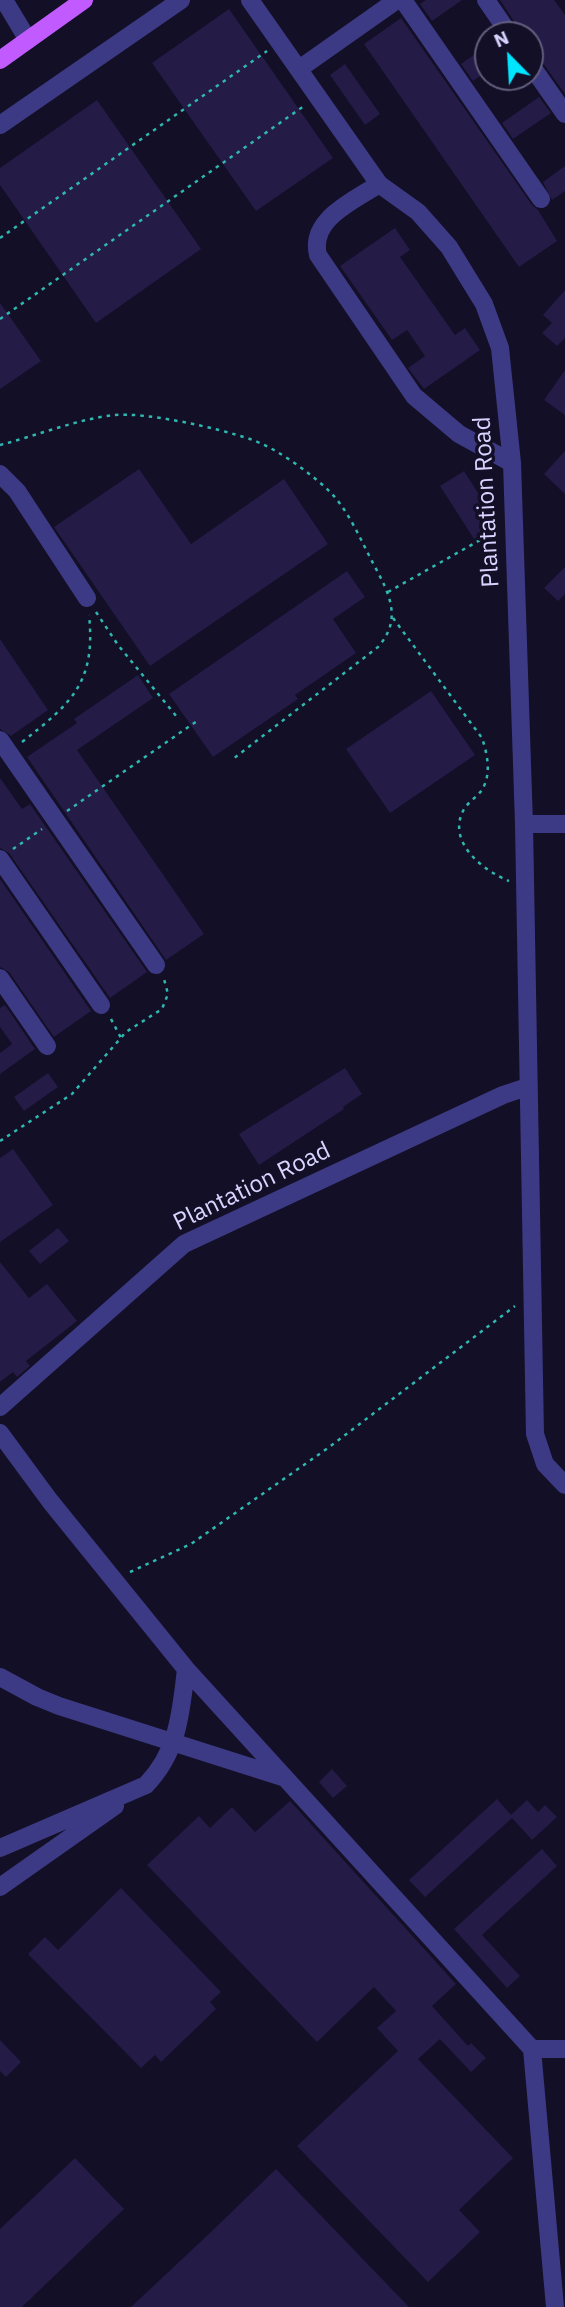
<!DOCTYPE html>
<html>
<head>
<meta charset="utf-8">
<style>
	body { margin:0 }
	#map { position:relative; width:565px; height:2307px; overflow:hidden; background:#130f26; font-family:"IBM Plex Sans",sans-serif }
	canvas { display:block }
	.north { position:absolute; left:474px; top:21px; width:70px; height:70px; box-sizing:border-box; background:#130f26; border:2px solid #625e7d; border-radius:50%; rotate:336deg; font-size:19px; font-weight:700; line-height:28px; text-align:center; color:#d9d4ff }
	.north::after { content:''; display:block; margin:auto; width:24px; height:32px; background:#00e5ff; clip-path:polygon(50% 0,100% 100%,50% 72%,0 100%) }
</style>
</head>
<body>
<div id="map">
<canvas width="565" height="2307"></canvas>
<div class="north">N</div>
</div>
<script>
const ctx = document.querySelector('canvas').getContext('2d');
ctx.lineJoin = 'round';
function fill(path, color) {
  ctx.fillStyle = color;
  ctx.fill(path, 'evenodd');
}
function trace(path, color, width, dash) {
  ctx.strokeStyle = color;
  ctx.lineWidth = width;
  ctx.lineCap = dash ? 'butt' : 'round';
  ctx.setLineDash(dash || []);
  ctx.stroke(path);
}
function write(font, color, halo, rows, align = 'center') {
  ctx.font = font + ' "IBM Plex Sans",sans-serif';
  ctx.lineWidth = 7;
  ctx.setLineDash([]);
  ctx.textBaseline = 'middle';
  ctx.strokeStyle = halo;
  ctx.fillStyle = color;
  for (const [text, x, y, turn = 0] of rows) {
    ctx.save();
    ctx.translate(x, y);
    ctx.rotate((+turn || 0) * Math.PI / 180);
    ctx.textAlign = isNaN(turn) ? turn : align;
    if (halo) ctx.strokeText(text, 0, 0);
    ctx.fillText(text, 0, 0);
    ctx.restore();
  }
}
const building = new Path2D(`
	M426 0H462L432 21 420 4Z
	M500 0H554L565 15V94L530 45V35H523Z
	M229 9 333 158 256 211 152 63Z
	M401 18 532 205 538 210 557 241 519 267 364 44Z
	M488 45V70L473 81 461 64Z
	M345 64 380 114 365 125 330 75Z
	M539 97 551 113 513 139 502 123Z
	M97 100 201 249 96 323 0 185V168Z
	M565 166V191L552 200 543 182Z
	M395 228 410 250 400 257 424 291 455 335 465 328 480 350 424 389 408 368 425 356 407 330 392 340 340 266Z
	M565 290V338L557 346 542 333 552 323 543 315Z
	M0 303 41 361 0 389Z
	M565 370V415L544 400Z
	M565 451V494L544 474Z
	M139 469 191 544 284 479 328 544 150 666 54 527Z
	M464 471 498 524 474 539 440 486Z
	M565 567V594L558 601 544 588Z
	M347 571 365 597 333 619 356 653 295 695 298 699 213 757 169 694Z
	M0 639 48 710 11 736 0 729Z
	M138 675 153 698 77 750 204 934 166 960 27 757 77 723 74 719Z
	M431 691 475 755 390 813 346 749Z
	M0 778 22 809 30 804 147 972 110 998 9 853 0 848Z
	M0 879 91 1011 54 1037 9 972 0 967Z
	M5 1005 35 1049 0 1074V1053L12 1044 0 1027V1008Z
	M345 1068 362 1094 343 1107 344 1109 259 1165 239 1134Z
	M48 1073 58 1087 24 1111 14 1097Z
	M13 1149 53 1205 0 1242V1158Z
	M58 1228 69 1241 40 1264 29 1251Z
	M0 1262 29 1298 47 1284 77 1321 26 1361 30 1366 17 1377 13 1372 0 1382Z
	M332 1769 347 1786 333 1798 319 1782Z
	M497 1799 511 1815 527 1800 538 1812 545 1805 557 1817 532 1840 512 1818 425 1897 409 1880Z
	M290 1801 456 1984 432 2006 468 2046 471 2043 486 2058 471 2072 440 2039 418 2059 513 2158 459 2210 480 2232 428 2282 297 2146 398 2051 377 2028 396 2011 374 1987 317 2042 147 1865 199 1816 210 1828 232 1807 255 1832Z
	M542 1849 557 1866 482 1935 520 1976 507 1988 454 1929Z
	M121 1888 221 1992 210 2002 216 2009 161 2062 155 2055 141 2068 28 1954 45 1937 58 1950Z
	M0 2040 21 2062 6 2077 0 2071Z
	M75 2158 124 2209 22 2307H0V2229Z
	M276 2169 409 2307H131L212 2231Z`);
const path = new Path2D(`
	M0 238 267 51
	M0 319 304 106
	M0 445C35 436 78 419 114 415 147 412 217 428 250 439 276 448 306 470 326 488 348 508 360 539 374 565 389 593 403 619 378 647L233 759
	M388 592 489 535
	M96 612 118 645 177 717
	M393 618 482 738C487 753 491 771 484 786 480 796 468 801 463 811 447 843 484 871 509 881
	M22 742C72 703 96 682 89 615
	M67 811 197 721
	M13 849 42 829
	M111 1019 121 1038
	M0 1141 72 1094 126 1032 162 1009 168 994 164 979
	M130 1572 191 1544 328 1448 515 1306`);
const minor = new Path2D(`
	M4 0 28 40
	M250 0 379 184 418 212 449 247 484 304 500 348 512 463 524 824 535 1434 545 1464 565 1485
	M403 0 541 199
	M486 0 510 35
	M530 64 565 114
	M299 69 397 0
	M0 125 181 0
	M379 184C354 201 309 219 318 255L414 396 459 434 512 463
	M0 474 17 491 87 598
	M0 740 156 965
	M524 824H565
	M0 859 101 1005
	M0 978 47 1046
	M0 1407 184 1244 503 1095 527 1087
	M0 1433 50 1501 186 1669 532 2049 555 2307
	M0 1677 37 1697 59 1706 282 1777
	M0 1848 146 1785C178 1752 181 1713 186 1669
	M0 1887 115 1806
	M532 2049H565`);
const major = new Path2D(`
	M0 60 84 0`);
const streetNames = [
	["Plantation Road",487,502,-93],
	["Plantation Road",252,1187,-26]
];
fill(building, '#241b47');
trace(path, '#2fb8b0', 2.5, [3.5, 5]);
trace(minor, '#3d3a85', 18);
trace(major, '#c25bff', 18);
write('24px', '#d9d4ff', '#130f26', streetNames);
</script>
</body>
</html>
